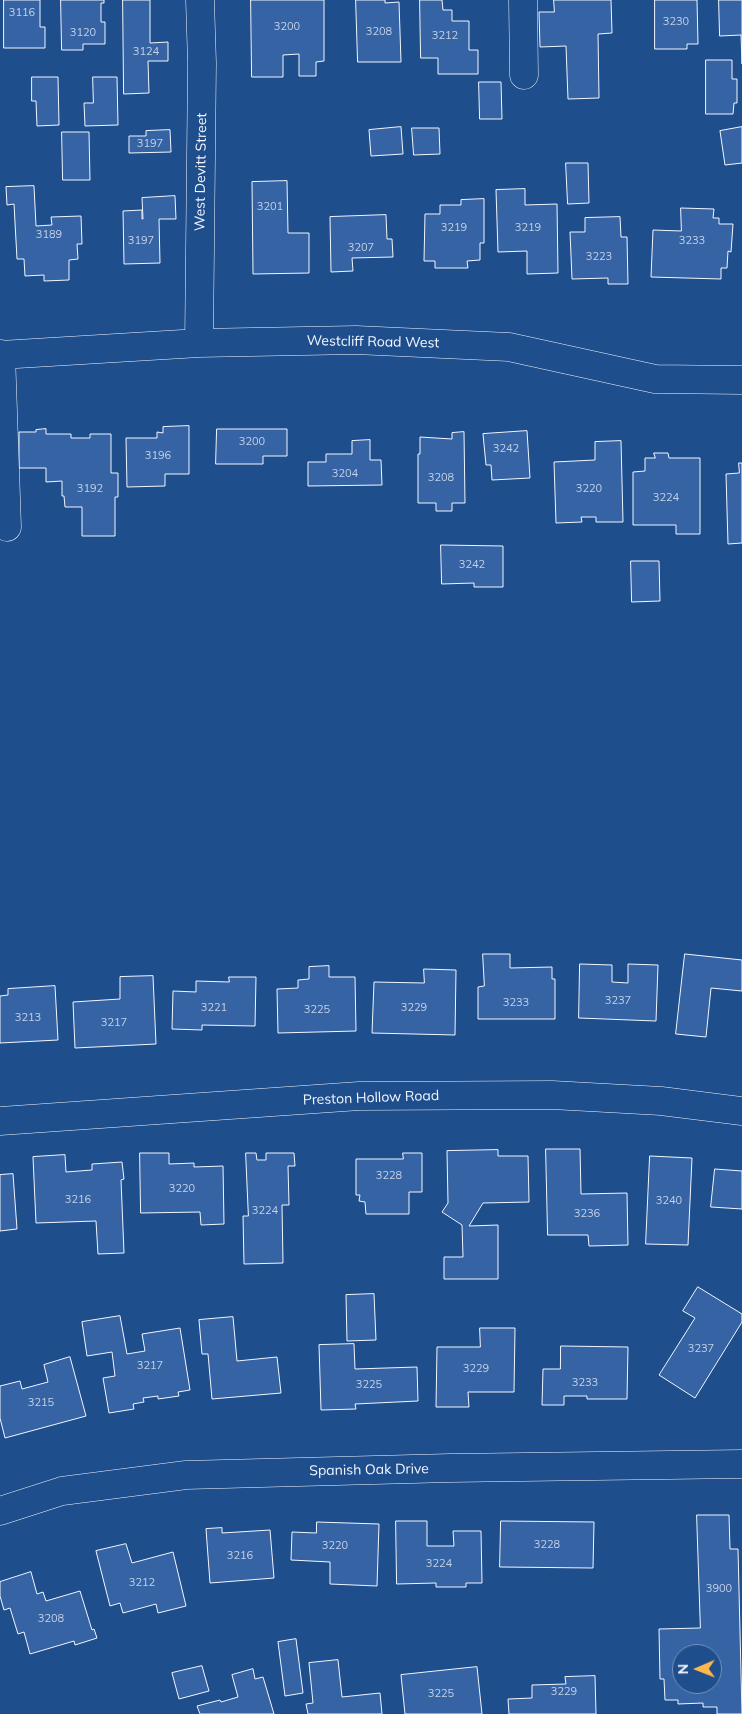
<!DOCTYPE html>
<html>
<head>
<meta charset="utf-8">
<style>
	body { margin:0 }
	#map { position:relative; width:742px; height:1714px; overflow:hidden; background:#1f4e8c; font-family:Mulish,sans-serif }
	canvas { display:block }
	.north { position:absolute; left:672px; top:1644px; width:50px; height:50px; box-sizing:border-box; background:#1f4e8c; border:1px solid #7391ba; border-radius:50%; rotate:269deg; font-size:14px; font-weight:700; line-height:20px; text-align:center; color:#f2f6ff }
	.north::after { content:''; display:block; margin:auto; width:18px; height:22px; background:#ffb74d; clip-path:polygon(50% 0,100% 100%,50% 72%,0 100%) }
</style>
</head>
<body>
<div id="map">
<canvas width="742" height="1714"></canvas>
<div class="north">N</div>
</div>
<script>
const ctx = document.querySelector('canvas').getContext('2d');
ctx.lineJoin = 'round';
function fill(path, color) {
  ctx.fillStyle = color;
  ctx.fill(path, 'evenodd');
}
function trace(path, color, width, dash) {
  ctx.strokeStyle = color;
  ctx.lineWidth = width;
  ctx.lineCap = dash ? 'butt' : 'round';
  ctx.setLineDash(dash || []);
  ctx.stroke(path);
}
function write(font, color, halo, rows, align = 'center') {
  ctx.font = font + ' Mulish,sans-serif';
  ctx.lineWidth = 4;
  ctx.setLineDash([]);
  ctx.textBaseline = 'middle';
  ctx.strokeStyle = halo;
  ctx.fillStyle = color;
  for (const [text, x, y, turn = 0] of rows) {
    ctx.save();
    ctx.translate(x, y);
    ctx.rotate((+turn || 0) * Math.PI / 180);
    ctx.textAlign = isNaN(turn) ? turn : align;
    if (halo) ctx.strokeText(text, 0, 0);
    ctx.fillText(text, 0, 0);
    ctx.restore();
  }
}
const building = new Path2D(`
	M4 0H40V27H45V48H4Z
	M61 0H104V3H101V22H105V44H83V50H62Z
	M123 0H150V43L168 42V61H148L149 93 124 94Z
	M251 0H324V61L316 62V76H299V54L283 55V77H252Z
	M356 0H385V3L399 2 401 62H358Z
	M420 0H442L443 10H452V21H469V50H478V74H438V58H421Z
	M554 0H611L612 33 598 34 599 98 568 99 566 46 540 47 539 12H554Z
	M655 0H697L698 44H687V49H655Z
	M719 0H742V64L741 35 720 36Z
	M706 60H732V79H737V103H734L733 114H706Z
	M32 77H58L59 125 37 126 36 101H32Z
	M93 77H117L118 125 85 126 84 103H93Z
	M479 82H501L502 119H480Z
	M401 127 403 154 371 156 369 130Z
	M742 127V163L725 165 720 131Z
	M412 128H439L440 154 414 155Z
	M170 130 171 152 129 153V136H146V131Z
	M62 132H89L90 180H63Z
	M566 163H588L589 203 568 204Z
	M287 181 288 233H309V273L253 274 252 182Z
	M34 186 36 226 52 225 51 217 81 216 82 244H77L78 259 69 260V280L44 281V275L25 276 24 259H17L14 204 7 205 6 187Z
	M525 189V205L557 204 558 273 527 274V251L498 252 496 190Z
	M175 196 176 219H159L160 263 124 264 123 211 142 210V219H143L142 198Z
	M484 199V243H480V260L467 261 468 268H435V261H424L425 214H440V205H461V200Z
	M681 208 714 209 713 218H719V224H733L731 252 728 251 727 268H721V279L651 277 653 230 681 231Z
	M386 215 387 239H392L393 257 352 258 353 271 331 272 330 217Z
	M620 217 621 237H627L628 284H608V278L572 279 570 232H585V218Z
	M189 426V474H165V486L127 487 126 438H157V432L163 433V427Z
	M46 429V434H71V438H90V434H111V473H118V497H115V536H82V507H65L64 496H62V481L46 482V468H19V432H36V430Z
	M217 429H287V456H263V464H216Z
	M527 431 530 478 492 480 491 465H486L483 434Z
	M464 432 465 503H452V511H436V503H418V454H420V437L452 439V433Z
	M370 440V460H381L382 485 308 486V462H326V454H352V441Z
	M621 441 623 522H596V517H581L582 522 556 523 554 462 595 460V442Z
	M654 453H668L669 458H700V534H676V525H633V472L645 471V458H655Z
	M739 463H742V543L728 544 726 474 739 473Z
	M441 545 503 546V587H474V583L442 584Z
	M631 561H659L660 601 632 602Z
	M483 954H510V968L552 967V979H555V1019H478V987L484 986Z
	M685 954 742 960V991L711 988 706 1037 676 1034Z
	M580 964 612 965V982L628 983V964L658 965 656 1021 579 1018Z
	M329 966V977H355L356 1031 278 1033 277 989 298 988V980L309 979V967Z
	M424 969 456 970 455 1035 372 1033 374 982 424 983Z
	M153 976 156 1044 75 1048 73 1002 120 999V977Z
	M229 977H256L255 1026 202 1025V1030L172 1029 173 991 196 992V981L229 982Z
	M55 986 58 1040 0 1043V996L8 995V989Z
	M546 1149H580L581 1194 627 1193 628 1245 589 1246 588 1235H548Z
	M498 1150V1156H528L529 1202 483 1203 469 1226 498 1225V1279H444V1257H463L462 1225 442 1212 448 1203 447 1151Z
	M140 1153H169V1164L194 1163V1167L223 1166 224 1224 201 1225 200 1212 141 1213Z
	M246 1153H256L257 1160H266V1153H294L295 1166H288L289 1205H282L283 1263 244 1264 243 1216H248Z
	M403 1153H422V1192H409V1214H366L365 1202 359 1201 360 1195H356V1159H403Z
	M65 1155 66 1172 92 1170V1164L122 1162 124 1179 121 1180 124 1253 98 1254 96 1221 36 1223 33 1157Z
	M650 1156 692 1158 688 1245 646 1244Z
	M715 1169 742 1171V1209L711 1207Z
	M13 1174 17 1229 0 1231V1175Z
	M698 1287 742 1314V1322L695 1398 659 1375 695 1318 683 1311Z
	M374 1294 376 1340 347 1341 346 1295Z
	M120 1316 127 1354 145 1351 142 1334 180 1328 190 1390 178 1392 179 1396 158 1399V1396L143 1398 144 1402 133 1404 134 1409 109 1413 103 1378 115 1376 112 1352 87 1356 82 1322Z
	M233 1317 237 1361 277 1357 281 1393 212 1399 208 1354H202L199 1320Z
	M480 1328H515L514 1392H468L469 1407H436L437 1347H480Z
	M354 1344 355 1369 417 1367 418 1401 355 1404 356 1409 321 1410 319 1345Z
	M561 1346 628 1347 627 1399H587V1396H564V1405H542L543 1369H560Z
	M70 1357 86 1416 5 1438 0 1418V1386L20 1381 22 1389 48 1382 44 1365Z
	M697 1515H729L730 1549H738L742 1714H717V1707H703V1703L678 1704V1700H665L664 1679H660L659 1629 700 1628ZM682 1654H712V1684H682Z
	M396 1521H427V1546H454L453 1531H481L482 1583H466V1587H436V1583L397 1584Z
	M501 1521 594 1522 593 1568 500 1567Z
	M317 1522 379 1524 377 1586 330 1584V1562L291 1560 292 1532 316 1533Z
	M222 1528V1533L270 1530 274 1578 210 1583 206 1529Z
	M126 1544 132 1563 173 1552 186 1606 158 1613 156 1604 123 1613 120 1603 110 1606 96 1551Z
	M31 1572 37 1594 43 1592 46 1601 80 1591 92 1630 94 1629 97 1638 75 1645 74 1641 30 1654 24 1632 18 1634 10 1608 4 1610 0 1596V1582Z
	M296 1639 303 1693 285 1696 278 1642Z
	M338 1660 342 1697 380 1693 382 1714H308L306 1704 313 1703 309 1663Z
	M202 1666 209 1691 179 1699 172 1673Z
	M477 1667 482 1714H405L401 1675Z
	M253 1669 255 1679 263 1677 274 1714H200L197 1706 220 1700 221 1702 238 1697 232 1675Z
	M595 1676 596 1714H509L508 1699 532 1698V1685L566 1684 565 1677Z`);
const minor = new Path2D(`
	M523 0 524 75
	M199 343 202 63 200 0
	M1 354 7 527
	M0 355 199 343 356 340 509 347 655 379 742 380
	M0 1121 359 1096 552 1095 661 1101 742 1111
	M0 1511 62 1491 186 1475 450 1468 742 1464`);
const numberNames = [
	["3116",22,13],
	["3230",676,22],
	["3200",287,27],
	["3208",379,32],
	["3120",83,33],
	["3212",445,36],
	["3124",146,52],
	["3197",150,144],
	["3201",270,207],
	["3219",454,228],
	["3219",528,228],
	["3189",49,235],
	["3197",141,241],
	["3233",692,241],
	["3207",361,248],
	["3223",599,257],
	["3200",252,442],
	["3242",506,449],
	["3196",158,456],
	["3204",345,474],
	["3208",441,478],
	["3192",90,489],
	["3220",589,489],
	["3224",666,498],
	["3242",472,565],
	["3237",618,1001],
	["3233",516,1003],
	["3221",214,1008],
	["3229",414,1008],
	["3225",317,1010],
	["3213",28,1018],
	["3217",114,1023],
	["3228",389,1176],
	["3220",182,1189],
	["3216",78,1200],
	["3240",669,1201],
	["3224",265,1211],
	["3236",587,1214],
	["3237",701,1349],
	["3217",150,1366],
	["3229",476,1369],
	["3233",585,1383],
	["3225",369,1385],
	["3215",41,1403],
	["3228",547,1545],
	["3220",335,1546],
	["3216",240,1556],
	["3224",439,1564],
	["3212",142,1583],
	["3900",719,1589],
	["3208",51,1619],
	["3229",564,1692],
	["3225",441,1694]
];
const streetNames = [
	["West Devitt Street",201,172,-89],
	["Westcliff Road West",373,342,1],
	["Preston Hollow Road",371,1098,-2],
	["Spanish Oak Drive",369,1470,-1]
];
fill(building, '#3563a3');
trace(building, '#f2f6ff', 1);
trace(minor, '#f2f6ff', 29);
trace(minor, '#1f4e8c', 28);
write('11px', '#c3d1e8', null, numberNames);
write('14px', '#f2f6ff', '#1f4e8c', streetNames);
</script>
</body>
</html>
